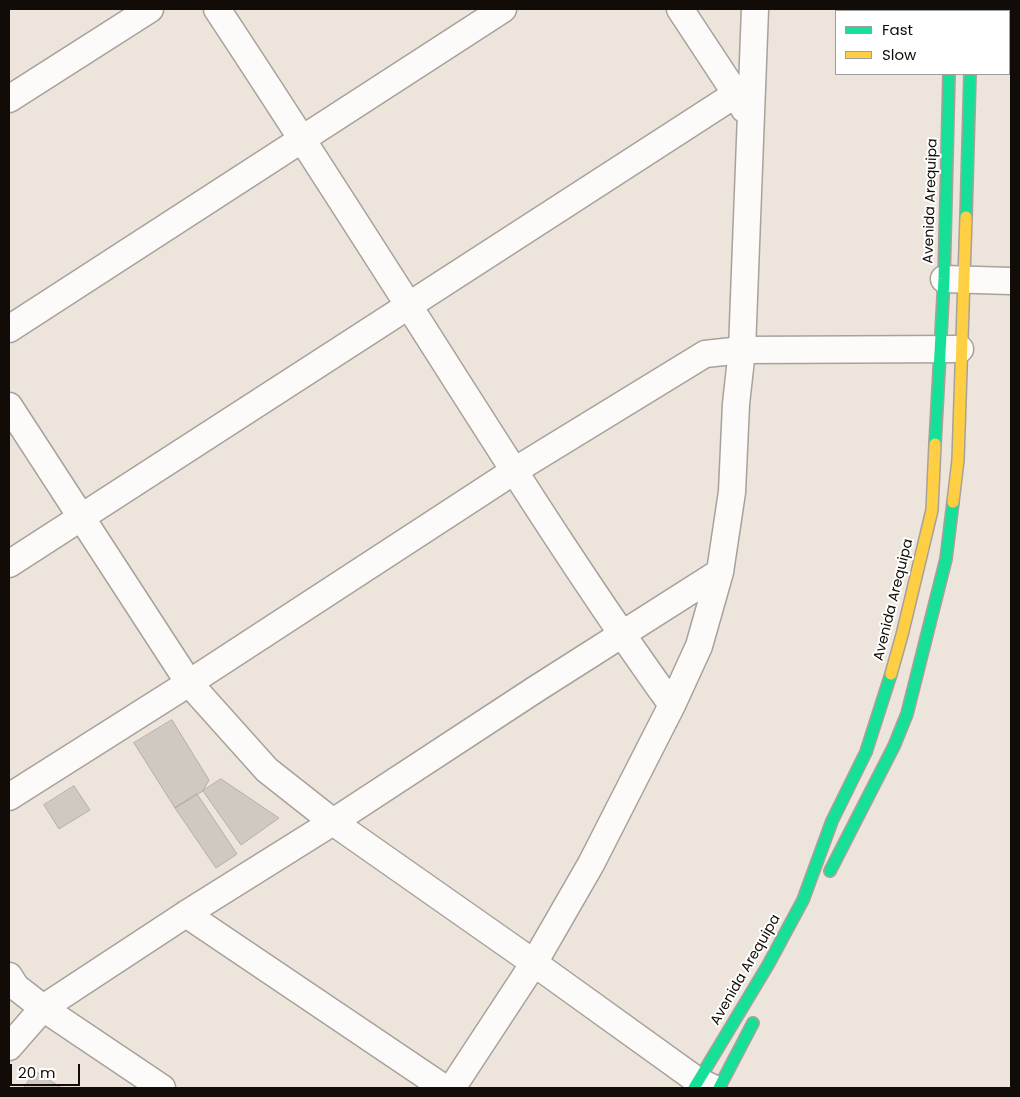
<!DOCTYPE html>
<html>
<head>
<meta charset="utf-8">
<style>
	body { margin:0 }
	#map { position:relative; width:1020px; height:1097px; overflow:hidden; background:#ede4db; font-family:Poppins,sans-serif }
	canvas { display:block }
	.frame { position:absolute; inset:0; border:10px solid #110c07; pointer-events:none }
	.legend { position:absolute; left:835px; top:10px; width:175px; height:65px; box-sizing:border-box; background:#fff; border:1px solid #a09e9c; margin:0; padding:6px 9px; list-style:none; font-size:15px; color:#110c07 }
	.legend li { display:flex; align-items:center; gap:10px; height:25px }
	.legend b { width:25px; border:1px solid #a09e9c }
	.scale { position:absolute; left:10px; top:1064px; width:70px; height:22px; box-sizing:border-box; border:2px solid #110c07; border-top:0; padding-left:6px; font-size:15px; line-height:18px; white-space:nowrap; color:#110c07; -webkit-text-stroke:4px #fff; paint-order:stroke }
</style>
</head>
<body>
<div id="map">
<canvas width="1020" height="1097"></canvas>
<div class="frame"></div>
<ul class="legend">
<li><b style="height:6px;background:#16e098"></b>Fast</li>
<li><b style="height:6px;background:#ffcf43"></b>Slow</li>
</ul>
<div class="scale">20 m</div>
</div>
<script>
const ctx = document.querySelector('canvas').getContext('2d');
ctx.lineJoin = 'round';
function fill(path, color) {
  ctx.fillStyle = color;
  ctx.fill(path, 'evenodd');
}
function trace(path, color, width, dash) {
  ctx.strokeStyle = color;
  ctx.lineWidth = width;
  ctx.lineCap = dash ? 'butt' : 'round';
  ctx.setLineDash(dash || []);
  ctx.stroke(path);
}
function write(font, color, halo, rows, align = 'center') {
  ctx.font = font + ' Poppins,sans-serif';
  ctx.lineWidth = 4;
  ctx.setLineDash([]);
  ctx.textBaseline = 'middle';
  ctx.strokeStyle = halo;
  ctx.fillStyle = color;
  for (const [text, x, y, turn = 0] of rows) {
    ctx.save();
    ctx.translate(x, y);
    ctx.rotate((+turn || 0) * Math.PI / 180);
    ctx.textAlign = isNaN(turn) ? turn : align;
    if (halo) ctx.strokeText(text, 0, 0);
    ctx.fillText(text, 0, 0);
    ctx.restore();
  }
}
const building = new Path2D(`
	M172 720 209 780 203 791 175 808 134 743Z
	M221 779 279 818 241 845 203 791Z
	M74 786 90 810 59 829 44 805Z
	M197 794 237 854 216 868 175 808Z
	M35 1071 62 1088H24Z`);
const street = new Path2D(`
	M217 9C289 118 360 229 430 339 509 463 587 587 672 705
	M680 9 736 94 744 109
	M1009 55 1011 57
	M9 99 150 9
	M944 279 1011 281
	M9 329 503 9
	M9 406 189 683 267 770 333 822 534 963 698 1081 713 1088
	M9 564 736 94
	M9 797 189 683 514 471 705 354 742 350 960 349
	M186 914 444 1088
	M9 976 16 987 43 1008 162 1088
	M9 1047 43 1008 186 914 333 822 536 689 720 572
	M452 1088 534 963 591 864 672 705 699 646 720 572 732 492 736 404 742 350 755 9`);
const fast = new Path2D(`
	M951 9V11
	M966 217 970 74
	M935 444 944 279 949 74
	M830 871 894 746 907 714 946 559 953 502
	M694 1088 768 965 803 900 832 821 866 752 891 674
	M719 1088 753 1023`);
const slow = new Path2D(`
	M972 9V11
	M953 502 958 460 966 217
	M891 674 902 635 932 510 935 444`);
const streetNames = [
	["Avenida Arequipa",931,201,-88],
	["Avenida Arequipa",894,600,-76],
	["Avenida Arequipa",746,970,-60]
];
fill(building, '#d0c9c2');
trace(building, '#b5aea7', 1);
trace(street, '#a8a19b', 29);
trace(fast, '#a8a19b', 14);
trace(slow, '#a8a19b', 14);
trace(street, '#fcfbfa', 26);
trace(fast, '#16e098', 11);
trace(slow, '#ffcf43', 11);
write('14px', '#110c07', '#fff', streetNames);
</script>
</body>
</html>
